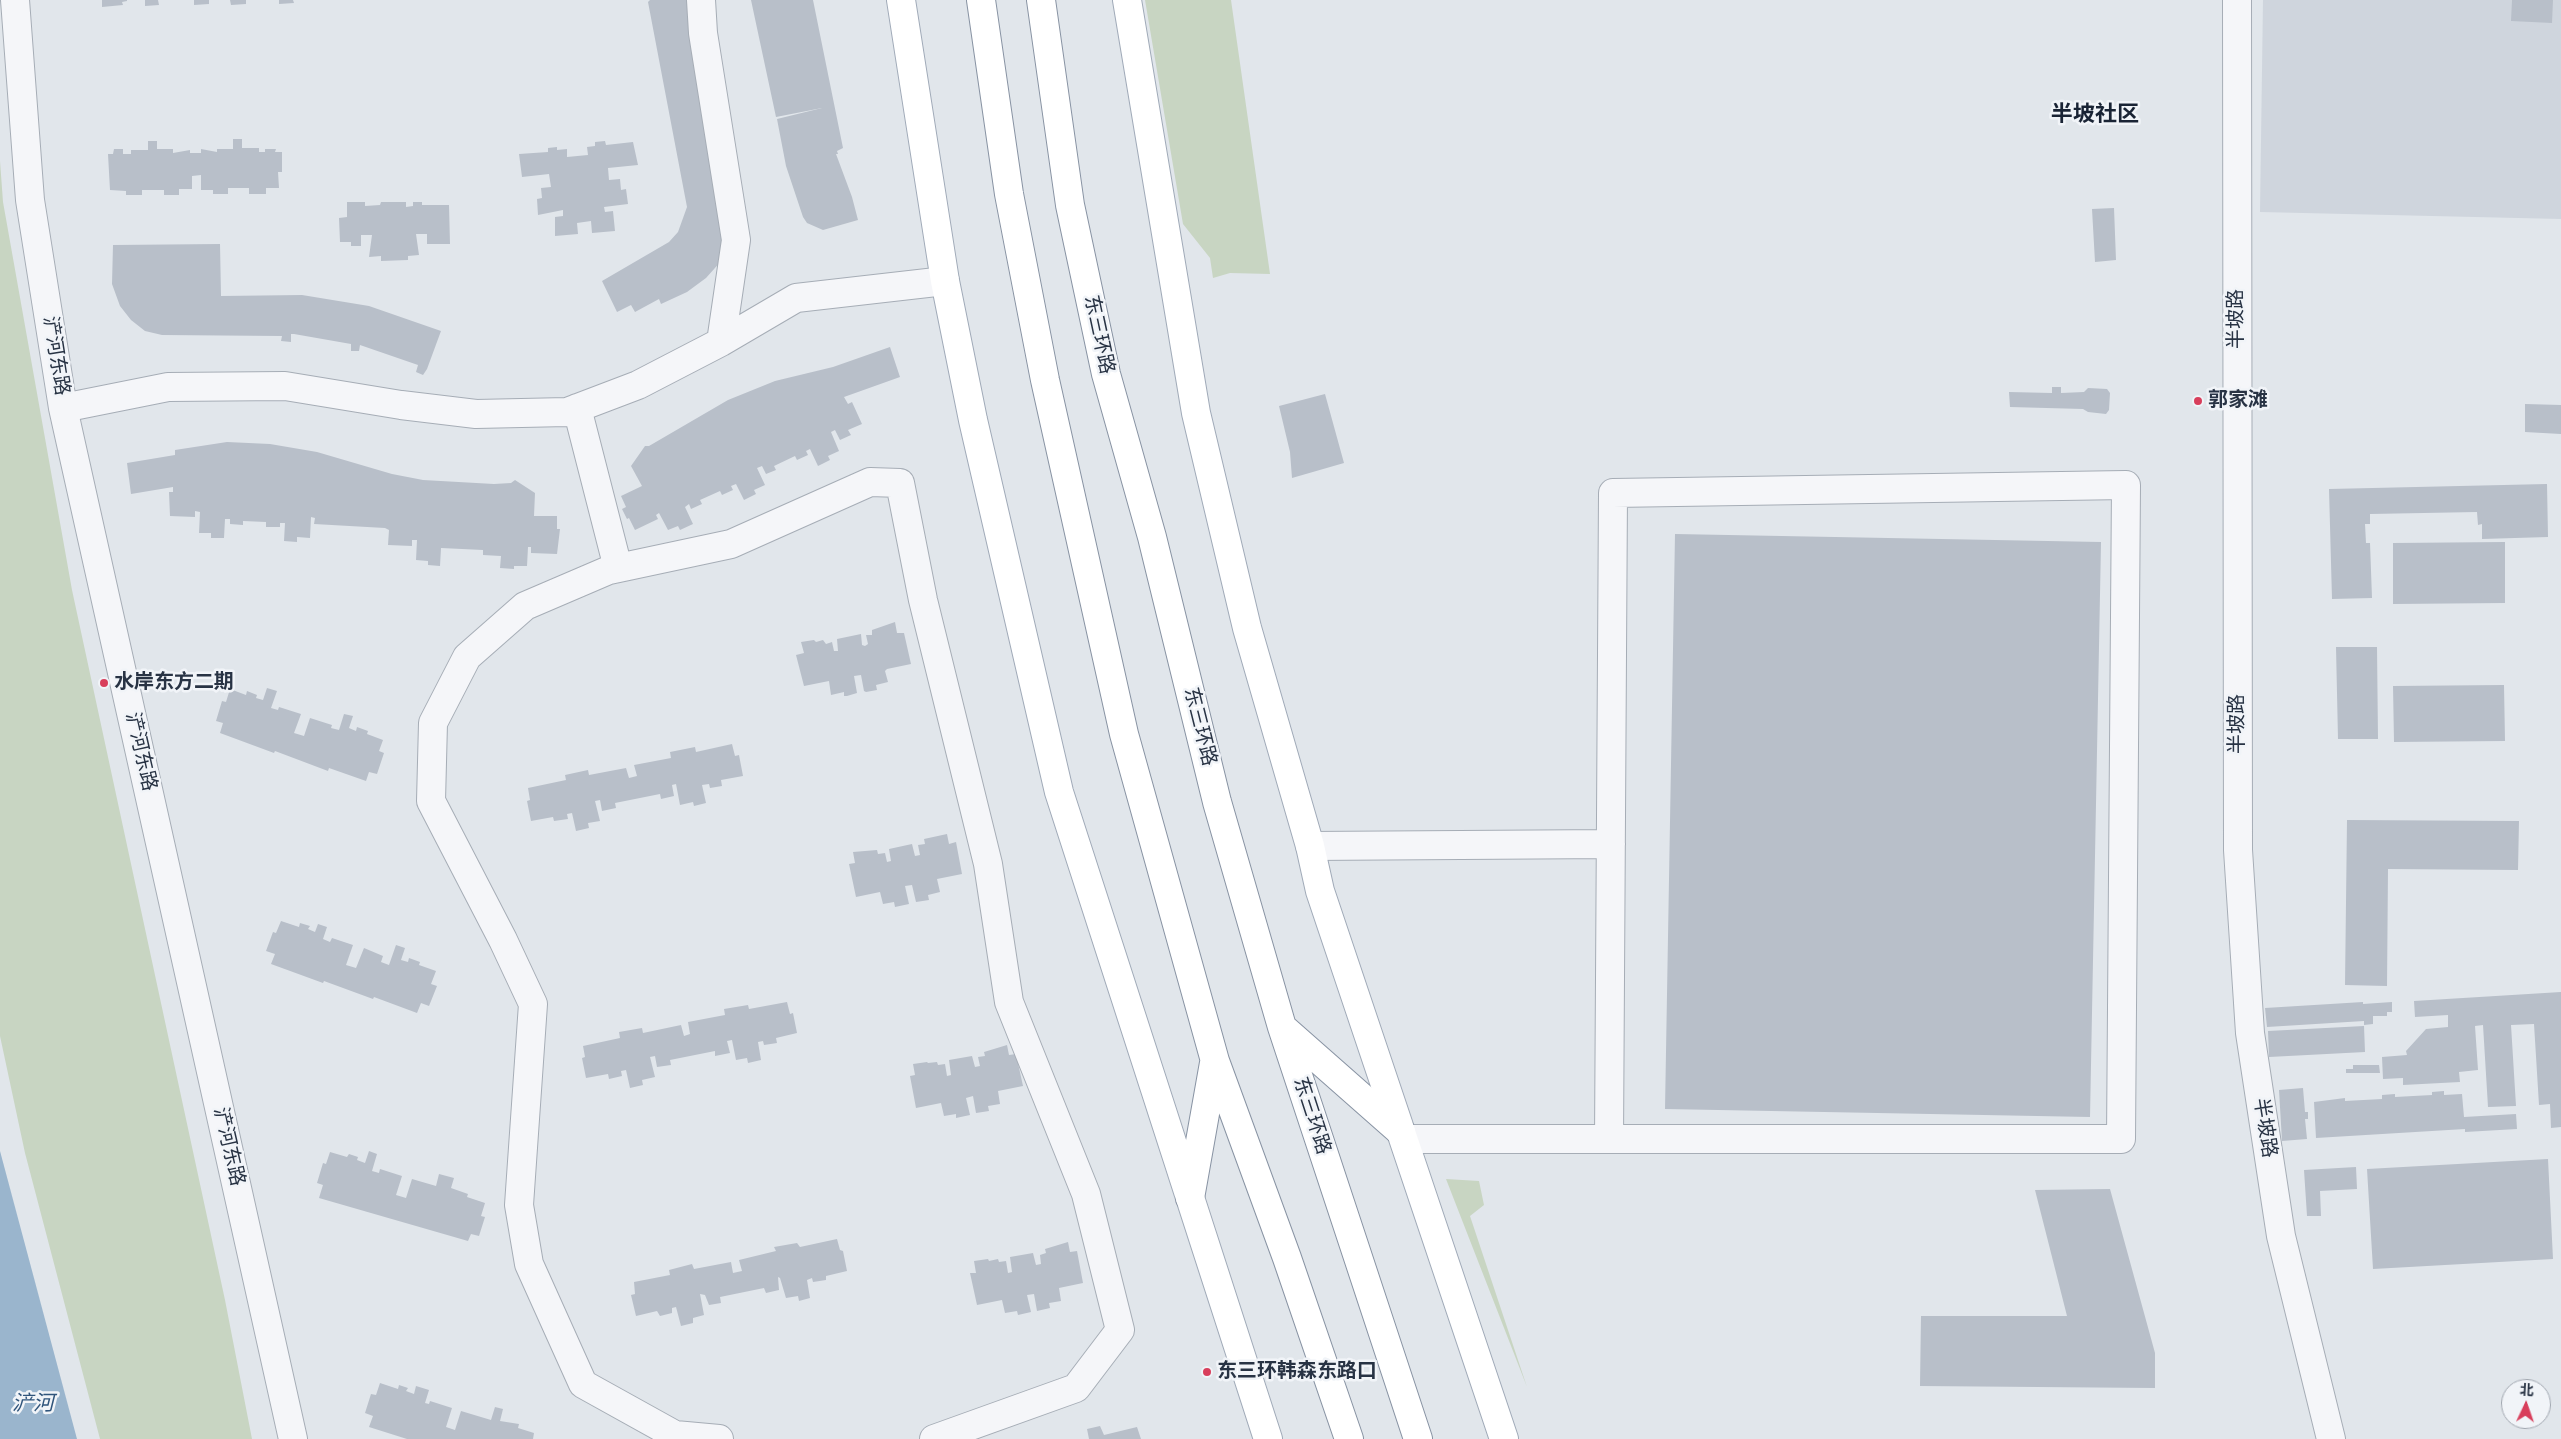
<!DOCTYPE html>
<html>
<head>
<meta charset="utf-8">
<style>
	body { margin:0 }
	#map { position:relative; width:2561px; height:1439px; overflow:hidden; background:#e1e6eb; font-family:Jost,"Noto Sans SC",sans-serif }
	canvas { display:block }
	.north { position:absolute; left:2501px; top:1379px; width:50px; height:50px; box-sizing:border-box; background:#f1f4f8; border:1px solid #a1a7b0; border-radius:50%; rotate:3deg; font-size:14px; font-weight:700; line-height:20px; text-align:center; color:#283344 }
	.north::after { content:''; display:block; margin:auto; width:18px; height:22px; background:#d83e5b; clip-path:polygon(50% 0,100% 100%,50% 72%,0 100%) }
</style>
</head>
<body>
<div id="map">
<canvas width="2561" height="1439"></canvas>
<div class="north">北</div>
</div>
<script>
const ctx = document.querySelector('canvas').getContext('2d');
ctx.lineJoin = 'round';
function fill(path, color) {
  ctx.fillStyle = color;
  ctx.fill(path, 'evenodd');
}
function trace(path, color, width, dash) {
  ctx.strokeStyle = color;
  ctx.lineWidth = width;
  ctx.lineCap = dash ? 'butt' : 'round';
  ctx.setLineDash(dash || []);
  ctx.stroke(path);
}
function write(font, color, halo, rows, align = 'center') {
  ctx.font = font + ' Jost,"Noto Sans SC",sans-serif';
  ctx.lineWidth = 5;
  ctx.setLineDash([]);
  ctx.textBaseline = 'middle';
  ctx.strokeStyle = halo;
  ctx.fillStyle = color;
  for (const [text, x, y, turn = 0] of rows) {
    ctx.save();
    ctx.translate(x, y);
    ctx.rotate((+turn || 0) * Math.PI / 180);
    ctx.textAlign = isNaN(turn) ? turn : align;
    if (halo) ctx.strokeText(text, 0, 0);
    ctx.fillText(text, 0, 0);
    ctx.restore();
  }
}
const built = new Path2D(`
	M2263 0H2561V219L2260 212Z`);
const green = new Path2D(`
	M1145 0H1231L1270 274 1230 273 1213 278 1210 258 1183 224Z
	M0 161 3 202 72 590 225 1300 252 1439H100L25 1153 0 1036Z
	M1446 1179 1479 1181 1484 1205 1470 1216 1527 1387Z`);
const water = new Path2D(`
	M0 1151 77 1439H0Z`);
const building = new Path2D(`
	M102 0H127V1L122 2 123 5 102 7Z
	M145 0H158L159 5 145 6Z
	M194 0H209V4L194 5Z
	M230 0H246V4L231 5Z
	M279 0H293L294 3 279 4Z
	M650 0H687L710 46 723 259 706 278 687 292 661 304 659 299 635 312 631 305 617 312 602 281 669 242 678 232 687 207 648 2Z
	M751 0H813L843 148 837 151 838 154H836L852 197 858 220 823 230 807 223 803 217 786 166 777 119 822 108 776 117Z
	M2512 0H2553L2552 23 2511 21Z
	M233 139H242V148H259V152H265V149H276L275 152H282V172H278L279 188H266V194H249V188H228V194H213V190H201V175L192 176V189H179V195H164V190H142V195H126V191L110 190 108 154H113L114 149H123V154H131V150H148V141H157V149H173V153L190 150V153H201V149L217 152V149H233Z
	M605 141 606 145 633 142 638 165 608 168 609 180 620 179 621 190 626 189 628 204 604 207 605 212 613 211 615 231 592 233 591 221 577 223 578 234 555 236V217L563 216V210L538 215 537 199 542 198 541 188 551 187 549 174 522 177 519 154 548 152V148L557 147V150L567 149V157L588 155 587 147 595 146V142Z
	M347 202H365V206L380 205 381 202H406V207L413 206V202H422V205H449L450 244H427V234H416L419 255 408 256V260L381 261V256L369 257 372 235H361V246H351V242H340L339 218 347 217Z
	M2114 208 2116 260 2095 262 2092 209Z
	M220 244 221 296 302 295 369 306 441 331 427 369 423 375 416 372 418 365 360 345 359 351H351V344L294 334H291V342L281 341 282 336 162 335 145 331 131 320 120 306 112 284 113 245Z
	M890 347 900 377 844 397 848 404 852 402 862 424 848 430 851 435 840 440 835 430 831 432 839 451 828 456 830 460 818 466 810 449 806 451 808 455 797 460 795 456 774 466 776 470 766 474 762 466 757 468 765 485 754 490 756 494 744 500 736 484 731 486 733 490 722 495 720 491 700 500 702 504 691 509 689 504 685 507 693 524 680 530 678 526 668 530 659 513 656 515 658 519 635 530 629 518 627 519 622 509 626 507 621 496 642 486 631 466 645 446H649L728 400 775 381 833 367Z
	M2052 387H2061V393L2084 392 2088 388 2107 389 2110 393 2109 410 2106 414 2088 412 2083 409 2010 407 2009 392 2052 393Z
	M1325 394 1344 463 1292 478 1290 452 1279 406Z
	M2525 404 2561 405V434L2525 432Z
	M227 442 270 444 317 452 392 474 423 480 494 484 511 483 515 480 535 493 534 516H557V529H560L557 554 531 553V547H528L527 566H514V569L500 568 501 556 483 555V550L441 548 440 566 428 565V561L416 560 417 540H412V546L388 545 389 530 385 528 314 524 315 518 311 517 310 538 297 537V542L284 541 285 523H280V527H266V522L243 521V525L230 524V519H225L224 538H211V533H199L200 512 195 511V517L170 516 169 492H173V487L131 494 127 463 175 455V450Z
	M2547 484 2548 537 2482 539V524L2478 525 2477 512 2370 514V524H2365L2366 543H2370L2372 598 2332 599 2329 489Z
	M1675 534 2101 542 2090 1117 1665 1109Z
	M2505 542V603L2393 604V543Z
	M895 622 897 633H904L911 664 887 669 885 671 888 682 876 685 877 690 866 692 864 691 861 675 854 676 857 693 847 696H844V692L831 695 829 681 804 686 796 655 804 653 801 642 814 640 816 642 823 640 826 644 832 642 834 651H838L837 639 861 634 862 645 865 646 868 644 866 635H872V630Z
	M2336 647H2377L2378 739H2338Z
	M2504 685 2505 741 2394 742 2393 686Z
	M267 688 277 691 271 708 278 710 279 707 301 714 294 733 304 736 310 718 332 725 331 728 339 730 344 714 353 716 349 728 356 731 357 727 368 731 367 734 383 740 379 751 384 753 377 774 369 772 366 781 329 768 328 771 275 751 274 753 220 733 223 723 216 721 222 701 226 702 230 689 246 695 247 691 257 695 256 698 263 700Z
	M732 744 735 756 739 755 743 776 721 780 722 786 710 788 709 784 702 785 706 803 694 806 693 802 680 805 676 784 672 785 674 796 661 799 660 794 615 803 616 808 602 811 600 800 595 801 600 821 588 823 589 828 576 831 572 813 567 814 568 819 554 821 553 817 531 821 527 801 530 800 528 788 566 780 565 775 588 770 589 775 626 768 629 778 637 776 634 765 671 758 670 752 695 747 696 752Z
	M2347 820 2519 821 2518 870 2388 869 2387 986 2345 985Z
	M947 834 949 844 956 842 962 874 937 879 940 892 928 895 929 900 916 902 912 885 905 886 909 904 895 907 894 902 883 904 880 892 856 897 849 864 855 863 853 852 877 850 878 854 885 853 887 862 891 861 889 849 912 844 915 856 920 855 918 845 925 844 924 839Z
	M281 921 299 927 300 923 310 926 308 929 315 932 318 924 327 927 323 939 330 942 332 938 353 945 346 965 356 968 364 948 383 956 381 962 389 965 396 945 405 948 401 960 408 962 409 958 420 962 419 965 436 971 431 984 437 986 429 1006 421 1003 417 1013 374 997 373 999 324 981 323 983 271 964 275 954 266 951 273 932 276 933Z
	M2561 992V1127L2551 1128 2550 1104 2539 1105 2534 1024 2511 1025 2516 1106 2488 1107 2483 1025 2475 1026 2478 1070 2459 1072 2460 1082 2403 1085V1078L2383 1079 2382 1057 2407 1055 2406 1051 2426 1029 2448 1027V1015L2415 1017 2414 1001Z
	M787 1002 790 1014 793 1013 797 1033 776 1038 777 1043 764 1045 763 1041 758 1042 761 1060 748 1063 747 1058 736 1060 732 1040 727 1041 730 1053 715 1056V1051L670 1060 671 1065 657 1067 655 1056 650 1057 655 1077 642 1080 643 1085 630 1088 626 1070 621 1071 622 1076 609 1079 608 1074 586 1078 582 1058 585 1057 583 1046 620 1038 619 1032 642 1028 643 1033 681 1025 684 1036 690 1034 688 1022 725 1015 724 1009 748 1005 749 1009Z
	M2363 1002V1004L2392 1002V1012H2387V1016H2373V1024L2364 1025V1021L2267 1027 2265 1008Z
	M2364 1026 2365 1052 2269 1057 2268 1031Z
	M1007 1045 1009 1055 1016 1054 1023 1086 998 1091 1000 1104 988 1106 989 1111 976 1113 973 1096 966 1098 970 1115 956 1118V1114L944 1116 941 1103 916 1108 910 1076 915 1075 913 1064 927 1062 928 1063 937 1062 938 1065 945 1064 947 1076 951 1075 949 1060 972 1056 975 1067 980 1066 978 1057 985 1056 984 1052Z
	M2353 1065H2379L2380 1073H2346V1069H2353Z
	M2303 1088 2305 1112H2308V1119H2305L2307 1139 2282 1141 2279 1090Z
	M2444 1091V1095L2462 1094 2464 1117 2516 1114 2517 1129 2465 1132V1129L2316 1138 2314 1102 2345 1098V1101L2382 1099V1095L2395 1094V1097L2432 1095V1092Z
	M369 1151 377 1154 372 1171 379 1173 380 1169 402 1176 396 1195 406 1198 412 1179 436 1186 439 1174 454 1178 451 1188 468 1194 467 1197 485 1203 481 1216 485 1217 479 1236 471 1234 468 1241 319 1198 323 1185 317 1183 323 1163 326 1164 330 1152 347 1157 349 1154 358 1157 357 1160 365 1163Z
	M2548 1159 2553 1259 2373 1269 2367 1169Z
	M2356 1167 2357 1189 2320 1191 2321 1216H2307L2304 1170Z
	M2110 1189 2155 1353V1388L1920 1386 1921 1316H2067L2035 1190Z
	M837 1239 840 1250 843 1251 847 1271 826 1276V1280L813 1282 812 1278 807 1280 810 1298 799 1301 798 1296 786 1298 780 1278 778 1277 779 1290 766 1293 764 1288 720 1297 721 1303 709 1305 705 1295 700 1294 704 1315 693 1318V1323L681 1326 676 1307 672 1308V1313L660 1316 657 1311 636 1316 631 1295 635 1294 634 1282 670 1275 669 1270 692 1264 694 1269 731 1262 733 1273 742 1271 739 1260 776 1251 774 1247 797 1243 800 1247Z
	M1068 1242 1070 1252 1077 1251 1083 1283 1059 1288 1061 1301 1049 1303 1050 1308 1037 1311 1034 1294 1027 1295 1031 1312 1018 1315 1017 1311 1005 1313 1002 1300 977 1305 970 1273H976L974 1261 988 1259 989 1261 998 1259 999 1262 1006 1261 1008 1273 1012 1272 1010 1257 1033 1253 1036 1265 1041 1264 1040 1255 1046 1253 1045 1249Z
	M380 1383 398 1389 399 1385 408 1388 406 1391 414 1394 416 1386 429 1390 425 1403 429 1404 430 1401 452 1408 446 1427 455 1430 461 1411 491 1420 495 1407 503 1409 500 1421 519 1424 518 1428 534 1433 533 1439H407L369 1427 373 1416 365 1413 371 1394 376 1395Z
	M1100 1426 1104 1435 1137 1427 1141 1439H1089L1087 1429Z`);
const minor = new Path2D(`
	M15 0 30 200 63 408 293 1439
	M701 0 703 33 736 240 721 342
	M2237 0 2238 850 2250 1033 2281 1236 2331 1439
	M63 408 168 387 285 386 401 405 476 414 567 412 638 385 721 342 796 298 945 281
	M577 408 618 568
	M1310 846 1611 844
	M1404 1139H2121L2126 485 1613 493 1609 1139
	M719 1439 675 1435 583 1384 529 1264 519 1205 533 1004 503 940 431 801 433 723 467 657 525 606 609 570 731 544 870 482 900 483 923 600 988 864 1009 1002 1086 1194 1120 1330 1076 1388 934 1439`);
const major = new Path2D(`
	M901 0 945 281 973 420 1059 792 1268 1439
	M1127 0 1196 413 1247 628 1310 846 1320 891 1504 1439`);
const highway = new Path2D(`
	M981 0 1009 194 1045 380 1124 734 1215 1061 1287 1258 1349 1439
	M1041 0 1070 205 1106 374 1152 537 1217 802 1282 1027 1418 1439
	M1283 1028 1401 1132
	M1190 1198 1214 1063`);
const markers = [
	[2198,401,5,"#d83e5b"],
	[104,683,5,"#d83e5b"],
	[1207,1372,5,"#d83e5b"]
];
const streetNames = [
	["半坡路",2237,319,-90],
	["东三环路",1098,335,78],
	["浐河东路",55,356,81],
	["半坡路",2238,724,-90],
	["东三环路",1199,727,76],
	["浐河东路",140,752,77],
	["东三环路",1311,1116,72],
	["半坡路",2264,1128,81],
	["浐河东路",228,1147,77]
];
const poiNames = [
	["郭家滩",2208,401],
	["水岸东方二期",114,683],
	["东三环韩森东路口",1217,1372]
];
const waterNames = [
	["浐河",33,1405]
];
const quarterNames = [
	["半坡社区",2095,116]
];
fill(built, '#cfd5dd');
fill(green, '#c8d5c2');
fill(water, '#9ab5cd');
fill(building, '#b8bfc9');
trace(minor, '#a6adb6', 30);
trace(major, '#a0aab8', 30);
trace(highway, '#8893a3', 30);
trace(minor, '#f5f6f9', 28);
trace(major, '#fff', 28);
trace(highway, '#fff', 28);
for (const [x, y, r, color] of markers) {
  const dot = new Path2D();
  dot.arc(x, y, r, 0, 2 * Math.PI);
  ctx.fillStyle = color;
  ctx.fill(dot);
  trace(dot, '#f1f4f8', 2);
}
write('20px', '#283344', '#f1f4f8', streetNames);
write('bold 20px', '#283344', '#f1f4f8', poiNames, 'left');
write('italic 21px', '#2f547b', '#f1f4f8', waterNames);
write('bold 22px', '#1a2435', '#f1f4f8', quarterNames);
</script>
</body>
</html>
